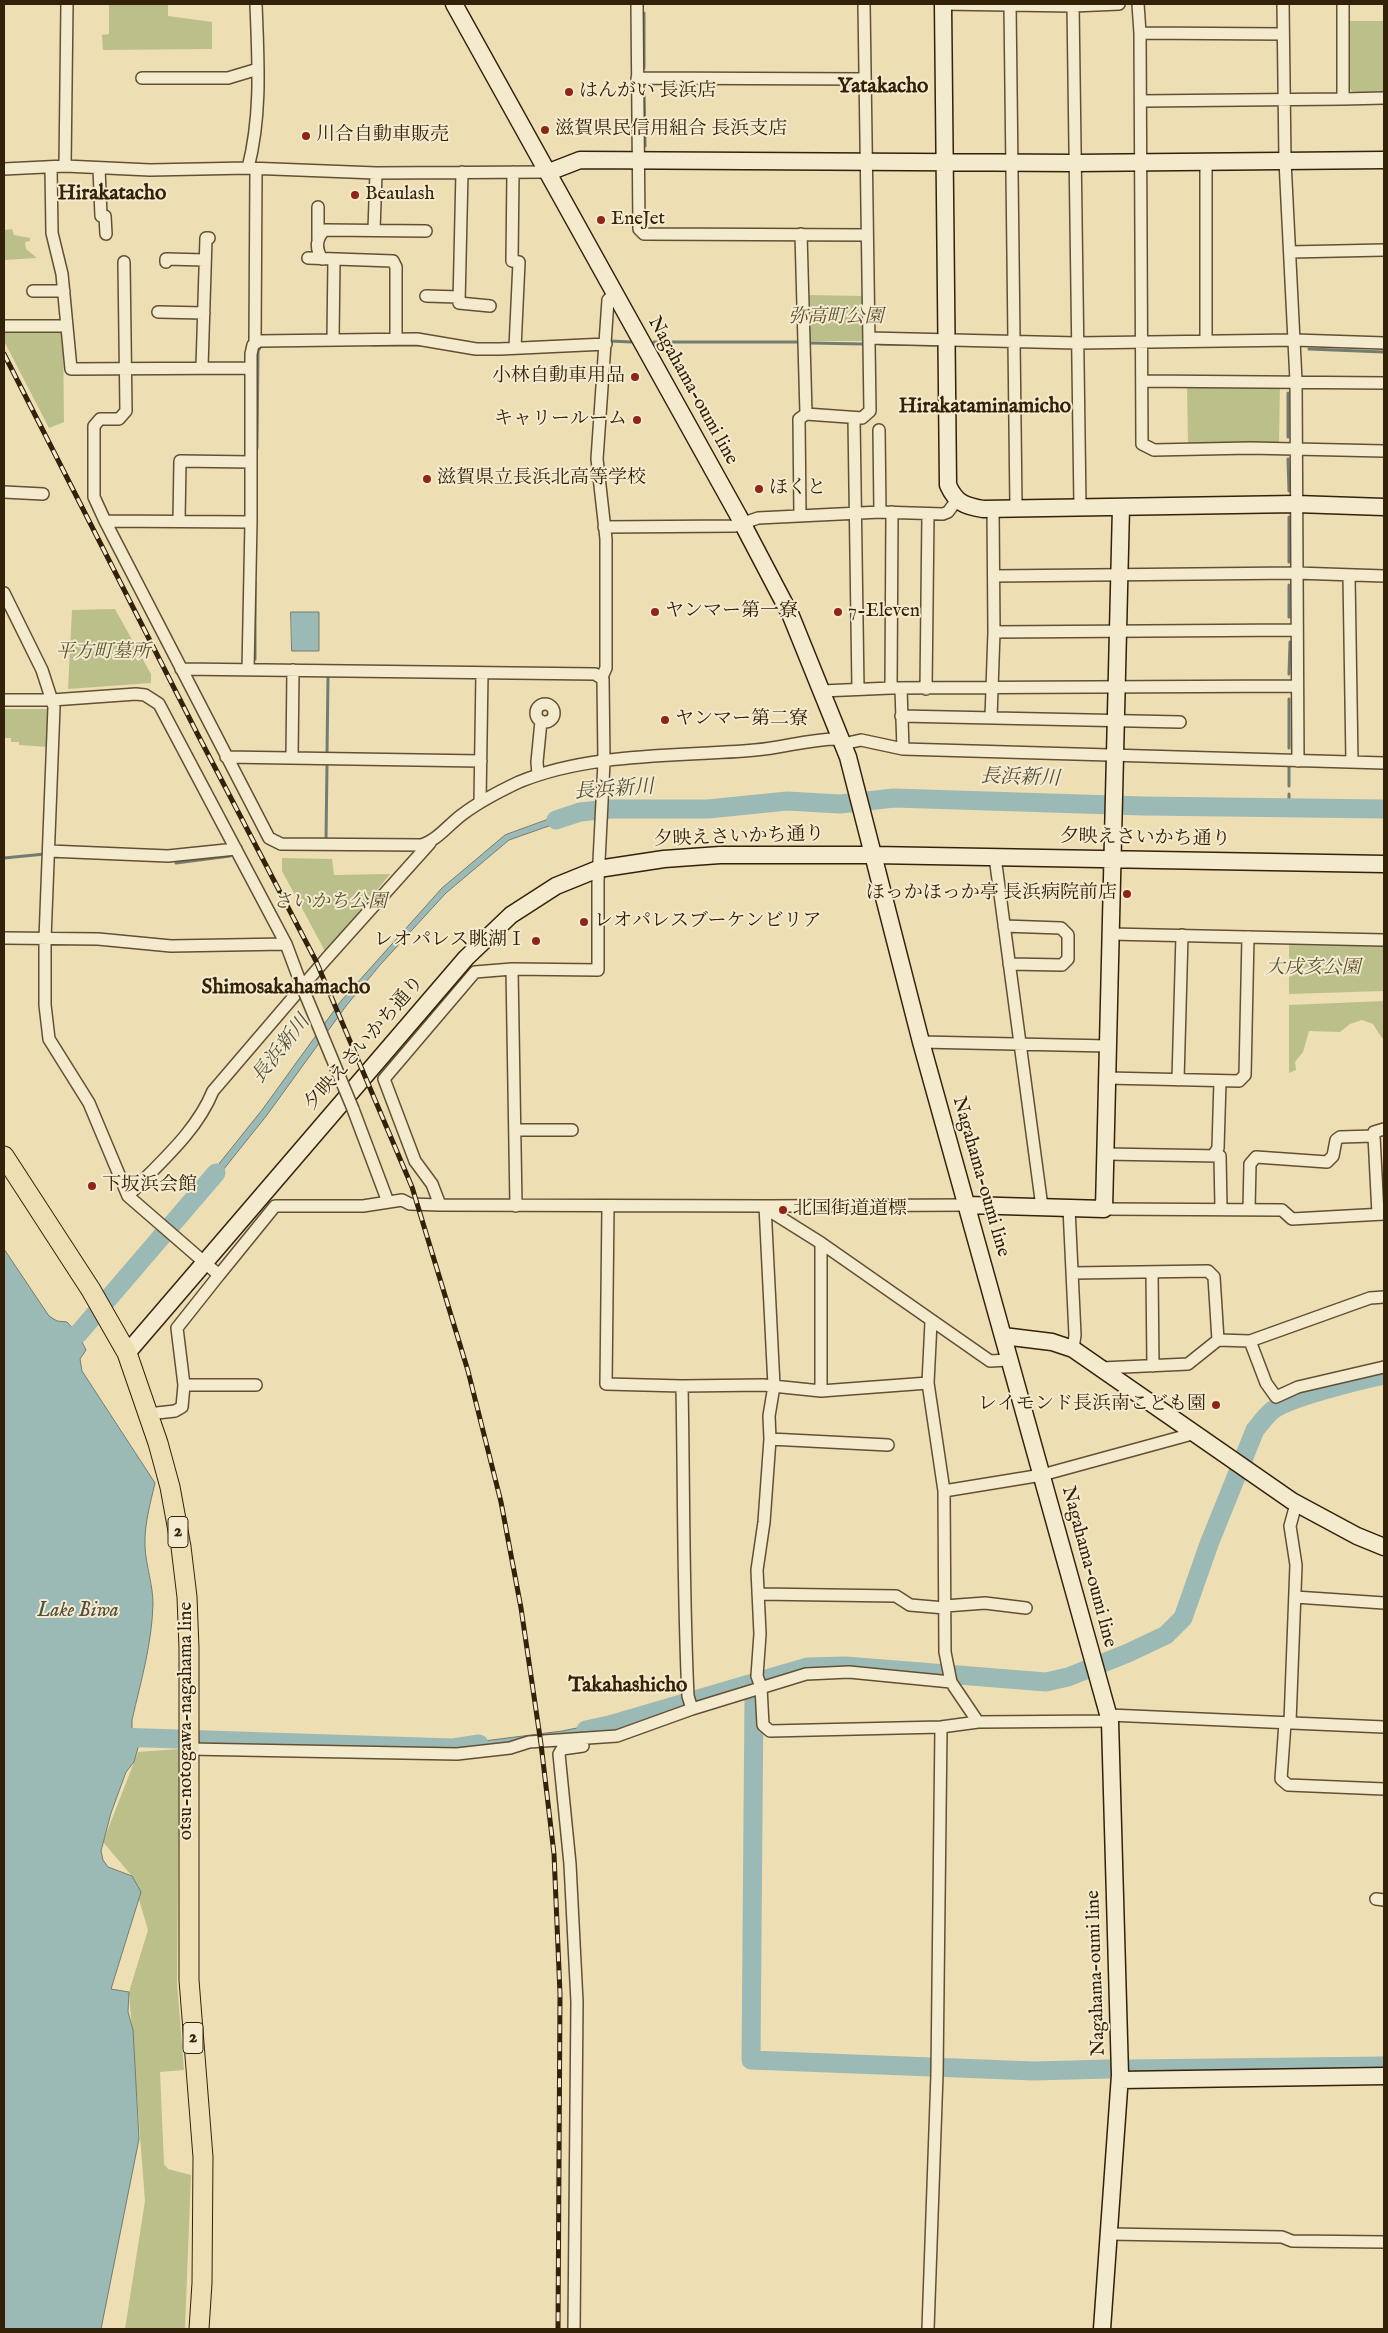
<!DOCTYPE html>
<html>
<head>
<meta charset="utf-8">
<style>
	body { margin:0 }
	#map { position:relative; width:1388px; height:2333px; overflow:hidden; background:#eedeb3; font-family:"IM FELL English",serif }
	canvas { display:block }
	.frame { position:absolute; inset:0; border:5px solid #33210a; pointer-events:none }
</style>
</head>
<body>
<div id="map">
<canvas width="1388" height="2333"></canvas>
<div class="frame"></div>
</div>
<script>
const ctx = document.querySelector('canvas').getContext('2d');
ctx.lineJoin = 'round';
function fill(path, color) {
  ctx.fillStyle = color;
  ctx.fill(path, 'evenodd');
}
function trace(path, color, width, dash) {
  ctx.strokeStyle = color;
  ctx.lineWidth = width;
  ctx.lineCap = dash ? 'butt' : 'round';
  ctx.setLineDash(dash || []);
  ctx.stroke(path);
}
function write(font, color, halo, rows, align = 'center') {
  ctx.font = font + ' "IM FELL English","Noto Serif JP",serif';
  ctx.lineWidth = 4;
  ctx.setLineDash([]);
  ctx.textBaseline = 'middle';
  ctx.strokeStyle = halo;
  ctx.fillStyle = color;
  for (const [text, x, y, turn = 0] of rows) {
    ctx.save();
    ctx.translate(x, y);
    ctx.rotate((+turn || 0) * Math.PI / 180);
    ctx.textAlign = isNaN(turn) ? turn : align;
    if (halo) ctx.strokeText(text, 0, 0);
    ctx.fillText(text, 0, 0);
    ctx.restore();
  }
}
const green = new Path2D(`
	M109 4H168V16L212 22V49L103 50 102 35 109 34Z
	M1348 21H1384V94H1355L1348 87Z
	M12 229 14 235 30 238V241L25 242 26 249 37 258 4 260V230Z
	M808 295 864 296V341H810Z
	M4 328 63 330 64 422 49 428 4 341Z
	M1280 385 1279 442 1188 444 1187 387Z
	M115 609 151 674V683L68 689 72 610Z
	M4 709H47L50 714 49 747 19 745V742H11V738H4Z
	M282 858 332 859 334 875 390 874 326 953 282 871Z
	M1289 945 1384 946V991L1289 994Z
	M1384 1001V1038H1382L1373 1024 1362 1020 1350 1024 1340 1032 1309 1031 1303 1052 1295 1062 1296 1070 1289 1073V1005Z
	M179 1749 177 1982 184 2070 160 2072 164 2164 168 2169 191 2175 185 2329H125L145 2201 129 1992 148 1930 132 1876 103 1842 138 1752Z`);
const water = new Path2D(`
	M291 612H319V651H292Z
	M580 808V815L509 840 446 893 380 965 346 1006 267 1115 203 1195 198 1190 262 1110 341 1001 442 888 505 835Z
	M4 1249 49 1316 57 1321 67 1322 78 1334 86 1350 80 1359 82 1371 155 1483C150 1504 144 1526 145 1547 146 1566 153 1585 153 1604 152 1643 141 1681 132 1720V1730L141 1737 134 1762 126 1772 111 1813 101 1851 103 1860 108 1867 132 1876 141 1892 111 1989 129 1992 128 2012 133 2030 139 2139 101 2329H4Z
	M609 1722V1728L562 1737 453 1751V1745L562 1731Z`);
const stream = new Path2D(`
	M644 13V68
	M644 89 645 146
	M610 341 631 342
	M654 342H799
	M810 343 863 344
	M880 344 935 345
	M372 345H421
	M1309 349 1384 352
	M1288 437V393
	M257 448 258 351 261 346
	M1288 459 1289 491
	M1289 562V517
	M1289 617V585
	M255 659V582
	M1289 674 1290 642
	M1289 748V699
	M327 754 328 676
	M1289 786V767
	M1289 807V794
	M326 840 327 764
	M4 858 45 854
	M176 863 230 856`);
const river = new Path2D(`
	M556 820 580 812 611 809H708L787 801 840 804 894 798 1144 806 1384 809
	M57 1349 78 1334 216 1173
	M749 1685 754 1696 751 2060 1034 2071 1109 2069
	M586 1730 609 1725 807 1667 846 1666 1046 1682 1068 1677 1128 1653 1166 1635 1183 1618 1209 1544 1255 1430C1261 1423 1266 1415 1273 1410 1289 1397 1361 1380 1384 1375
	M117 1737 453 1748 479 1744
	M1129 2069 1384 2066`);
const street = new Path2D(`
	M637 4 639 229 644 234 867 235
	M943 4 1073 6 1119 4
	M1010 4 1016 508
	M1073 4 1080 507
	M1138 4 1140 33 1142 444 1154 450 1250 448 1384 451
	M1283 4 1285 161 1296 381 1298 761
	M1343 4V99L1384 98
	M1140 33 1283 34
	M142 78H228L258 69
	M637 78 864 79
	M1141 101 1343 99
	M1206 163V340
	M65 166 67 4
	M51 168 52 233 62 274 71 369 251 368
	M99 168 101 216H105L106 234
	M248 168C262 114 258 59 256 4
	M4 169 65 166 150 170 248 168 376 173 549 172
	M462 172 459 303 490 306
	M513 172 512 261 519 262 515 348
	M318 207V239
	M374 230 376 173
	M1290 252 1384 250
	M308 258 393 261 396 267V339
	M322 259C315 248 316 238 325 230L426 231
	M166 262V259L205 260
	M33 291H64
	M426 296 459 297
	M158 312 204 313
	M6 326H67
	M869 338 1077 343 1295 340 1384 343
	M333 339 334 259
	M255 342 256 170
	M606 344 500 349H476L417 339 259 341 253 345 251 354V522L105 521 269 838 281 844 421 845C437 841 450 823 463 814 480 801 500 791 519 782 592 752 678 757 755 750 784 748 811 738 841 739
	M202 367 206 238H209
	M1142 381 1384 383
	M806 414 862 418 870 411 864 4
	M854 418 858 689
	M879 430 880 512
	M4 492 43 494
	M800 515 799 419 806 414 801 234
	M105 521 94 497V426L100 419H119L126 411 124 262
	M179 521 180 461 251 462
	M604 527 735 526 758 518 880 512 943 514 948 512 956 501
	M994 576 1296 573 1384 576
	M1349 576 1352 762
	M4 593 42 670 54 707 45 939V1005L49 1039 89 1103 128 1196 219 1275 275 1206H363L402 1200 410 1204 440 1205 768 1206 770 1211 821 1243 990 1361 1009 1360
	M994 632 1297 630
	M181 669 595 674 603 679 604 762 598 881V970L512 969 475 972 384 1079 415 1161 432 1184 440 1205
	M248 670 251 522
	M602 677 606 668V539L597 459 608 300 615 293
	M891 688 892 512
	M901 689 903 749
	M926 689 928 514
	M822 691 891 688 1297 686
	M4 700H52L136 694 145 695 159 704 286 944 301 984
	M536 713a9 9 0 1 1 18 0a9 9 0 1 1-18 0Z
	M901 716 1180 722
	M991 718 994 632 993 509
	M843 744 861 740 903 749 1384 763
	M226 757 481 761
	M292 758 293 670
	M538 775 537 762 541 721
	M480 802 482 673
	M49 851 168 856 236 849
	M995 857 1042 1207
	M1004 926 1061 928 1068 935V959L1062 965 1009 964
	M1110 934 1384 940
	M4 938 98 939 171 946 286 944
	M512 969 516 1206
	M921 1042 1108 1046
	M1107 1078 1239 1081 1245 1075 1248 937
	M1178 1080 1182 935
	M353 1109 388 1202
	M516 1130H572
	M1374 1136 1378 1214
	M1105 1154 1220 1156 1221 1208
	M1213 1156 1218 1148 1220 1081
	M128 1196C158 1164 196 1133 213 1091L326 959 430 843
	M765 1206 774 1386 769 1416 770 1439 764 1522 757 1570 760 1634 757 1676 761 1687 763 1725 770 1731 941 1727 978 1722 1110 1721
	M768 1206 967 1205
	M608 1207 606 1384 682 1386C684 1490 683 1593 688 1696L692 1709
	M1069 1208 1075 1335 1073 1349
	M1104 1209 1282 1210 1292 1219 1384 1214
	M1249 1209 1250 1164 1256 1157 1327 1162 1333 1156 1336 1140 1340 1137 1374 1136V1132L1384 1129
	M1152 1272 1153 1366
	M1073 1273 1208 1271 1214 1277 1218 1340
	M219 1275 177 1328 184 1385H256
	M931 1322 928 1383 944 1491 945 1652 951 1682 978 1722
	M1250 1341 1266 1383 1276 1397 1298 1387 1384 1367
	M1102 1368 1188 1364 1218 1340 1250 1341 1370 1298 1384 1297
	M682 1386 763 1385 821 1391 928 1383
	M821 1391V1243
	M148 1414 175 1411 182 1407 184 1385
	M770 1439 888 1445
	M944 1491 1042 1475 1192 1434
	M759 1594 896 1596 910 1605 945 1608
	M1295 1597 1384 1603
	M945 1606 985 1603 1026 1608
	M1109 1715 1384 1727
	M1290 1722 1296 1565 1290 1526 1296 1504
	M1285 1723 1281 1779 1288 1785 1384 1789
	M189 1749 457 1754 510 1748 529 1742 617 1736 692 1709 806 1674 849 1672 951 1682
	M1376 1899 1384 1900
	M1109 2234 1282 2237 1292 2241 1384 2242
	M574 2329 577 2002 570 1864 559 1754 562 1749 583 1746
	M928 2329 937 2074 941 1727`);
const secondary = new Path2D(`
	M454 4 738 515 791 616 848 757 921 1042 1110 1721 1120 2075 1102 2329
	M943 4 948 485C956 503 965 506 983 509L1296 504 1384 507
	M549 172 580 160 1075 163 1384 160
	M967 1205 1104 1209 1121 507
	M1003 1336 1052 1342 1073 1349 1292 1501 1357 1536 1384 1547
	M127 1353 466 958 511 915 556 886 598 869 664 859 720 855H873L1384 864
	M1120 2080 1384 2076`);
const primary = new Path2D(`
	M4 1156 91 1290 127 1353 158 1443 170 1487 181 1547 187 1597 189 1648V1980L203 2157 202 2283 199 2329`);
const rail = new Path2D(`
	M4 354 198 735 316 961 412 1187 468 1371 501 1502 521 1608 541 1744 554 1854 560 1994 558 2329`);
const streetBridge = new Path2D(`
	M301 984 353 1109`);
const markers = [
	[569,92,5,"#8f2418"],
	[545,130,5,"#8f2418"],
	[306,136,5,"#8f2418"],
	[355,195,5,"#8f2418"],
	[601,220,5,"#8f2418"],
	[635,377,5,"#8f2418"],
	[637,420,5,"#8f2418"],
	[427,479,5,"#8f2418"],
	[759,489,5,"#8f2418"],
	[655,612,5,"#8f2418"],
	[838,612,5,"#8f2418"],
	[665,720,5,"#8f2418"],
	[1127,894,5,"#8f2418"],
	[584,922,5,"#8f2418"],
	[536,941,5,"#8f2418"],
	[92,1186,5,"#8f2418"],
	[783,1210,5,"#8f2418"],
	[1216,1405,5,"#8f2418"]
];
const shields = [
	[178,1532,20],
	[193,2038,20]
];
const shieldNames = [
	["2",178,1532],
	["2",193,2038]
];
const poiNames = [
	["はんがい 長浜店",579,92],
	["滋賀県民信用組合 長浜支店",555,130],
	["川合自動車販売",316,136],
	["Beaulash",365,195],
	["EneJet",611,220],
	["小林自動車用品",625,377,"right"],
	["キャリールーム",627,420,"right"],
	["滋賀県立長浜北高等学校",437,479],
	["ほくと",769,489],
	["ヤンマー第一寮",665,612],
	["7-Eleven",848,612],
	["ヤンマー第二寮",675,720],
	["ほっかほっか亭 長浜病院前店",1117,894,"right"],
	["レオパレスブーケンビリア",594,922],
	["レオパレス眺湖Ⅰ",526,941,"right"],
	["下坂浜会館",102,1186],
	["北国街道道標",793,1210],
	["レイモンド長浜南こども園",1206,1405,"right"]
];
const parkNames = [
	["弥高町公園",836,318],
	["平方町墓所",103,653],
	["さいかち公園",330,903],
	["大戌亥公園",1313,969]
];
const streetNames = [
	["Nagahama-oumi line",692,391,61],
	["夕映えさいかち通り",739,838,-2],
	["夕映えさいかち通り",1145,839,1],
	["夕映えさいかち通り",365,1044,-49],
	["Nagahama-oumi line",980,1177,74],
	["Nagahama-oumi line",1088,1567,75],
	["otsu-notogawa-nagahama line",187,1721,-90],
	["Nagahama-oumi line",1097,1973,-92]
];
const waterNames = [
	["長浜新川",1020,779,2],
	["長浜新川",614,791,-4],
	["長浜新川",282,1050,-52],
	["Lake Biwa",78,1612]
];
const quarterNames = [
	["Yatakacho",883,88],
	["Hirakatacho",112,195],
	["Hirakataminamicho",985,408],
	["Shimosakahamacho",286,989],
	["Takahashicho",628,1687]
];
fill(green, '#bbc08a');
fill(water, '#9cbab5');
trace(water, '#727d71', 1);
trace(stream, '#727d71', 3);
trace(river, '#9cbab5', 19);
trace(street, '#625034', 14);
trace(secondary, '#33210a', 19);
trace(primary, '#33210a', 21);
trace(street, '#f4eace', 11);
trace(secondary, '#f4eace', 16);
trace(primary, '#eedeb3', 19);
trace(rail, '#33210a', 5);
trace(rail, '#f4eace', 3, [9]);
trace(streetBridge, '#625034', 14, []);
trace(streetBridge, '#f4eace', 11);
for (const [x, y, r, color] of markers) {
  const dot = new Path2D();
  dot.arc(x, y, r, 0, 2 * Math.PI);
  ctx.fillStyle = color;
  ctx.fill(dot);
  trace(dot, '#f4eace', 2);
}
for (const [x, y, w] of shields) {
  const box = new Path2D();
  box.roundRect(x - w / 2, y - 15.5, w, 31, 4);
  ctx.fillStyle = '#f4eace';
  ctx.fill(box);
  trace(box, '#33210a', 1);
}
write('bold 18px', '#33210a', null, shieldNames);
write('19px', '#33210a', '#f4eace', poiNames, 'left');
write('italic 19px', '#5c5130', '#f4eace', parkNames);
write('19px', '#33210a', '#f4eace', streetNames);
write('italic 20px', '#524f3d', '#f4eace', waterNames);
write('bold 21px', '#33210a', '#f4eace', quarterNames);
</script>
</body>
</html>
